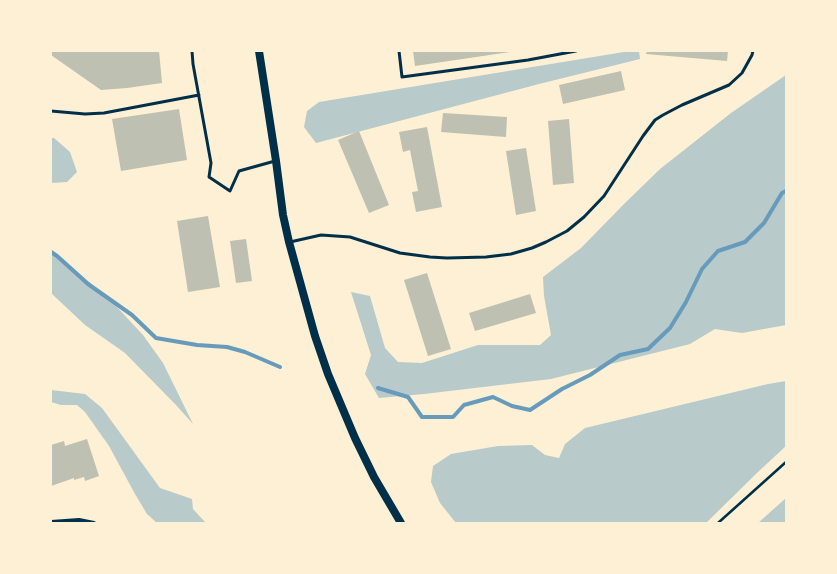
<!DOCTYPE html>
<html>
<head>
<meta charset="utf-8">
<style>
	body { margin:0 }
	#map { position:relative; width:837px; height:574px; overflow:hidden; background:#fdf0d5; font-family:Jost,sans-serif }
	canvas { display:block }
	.frame { position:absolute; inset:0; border:52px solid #fdf0d5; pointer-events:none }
</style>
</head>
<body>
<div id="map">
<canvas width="837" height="574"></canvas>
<div class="frame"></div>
</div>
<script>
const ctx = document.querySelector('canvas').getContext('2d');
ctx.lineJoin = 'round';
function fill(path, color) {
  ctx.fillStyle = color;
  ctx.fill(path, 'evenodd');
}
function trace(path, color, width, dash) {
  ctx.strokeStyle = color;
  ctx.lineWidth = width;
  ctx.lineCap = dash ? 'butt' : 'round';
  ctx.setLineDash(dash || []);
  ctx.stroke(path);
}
const green = new Path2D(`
	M624 51H639L640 59 539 84 316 143 304 127 307 111 319 102 624 52Z
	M786 75V325L742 333 715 329 690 344 551 379 424 394 379 398 365 374 371 355 351 292 370 296 385 348 398 362 422 363 478 345H540L551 335 544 296 543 277 581 248 624 204 660 169 731 113Z
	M51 138H54L70 152 77 172 67 182 51 183Z
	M51 249 62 258 116 306 143 335 163 363 193 424 176 405 125 353 85 325 51 293Z
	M786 381V446L759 471 706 523H456L440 503 431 482 433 466 451 454 498 446 532 445 545 455 559 458 565 444 585 428 768 384Z
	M51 390 85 394 102 408 160 488 192 499 193 509 206 523H157L147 514 135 494 109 446 85 412 77 405H61L51 402Z
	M786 498V523H758Z`);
const stream = new Path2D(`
	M51 252 57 256 88 284 132 315 156 338 197 345 227 347 245 352 280 367
	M378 388 408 397 422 417H453L464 405 493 397 512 406 530 410 562 389 590 375 620 355 648 349 670 328 686 302 702 269 718 251 745 242 764 223 782 193 786 191`);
const building = new Path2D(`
	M51 51H159L162 83 127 88 101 90 51 55Z
	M413 51H510V52L415 66Z
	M647 51H728L727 61 646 54Z
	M621 71 625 90 563 104 559 85Z
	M179 109 187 160 121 171 112 119Z
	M443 113 507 117 506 137 441 132Z
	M569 119 574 183 553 185 548 121Z
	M427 127 442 207 416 212 412 192 418 191 410 150 403 152 399 132Z
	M359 131 389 205 369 213 338 140Z
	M526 148 536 211 516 215 506 151Z
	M208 216 220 287 188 292 177 221Z
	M246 239 252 281 236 283 230 241Z
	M427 273 451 349 428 356 404 280Z
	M530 294 536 313 475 331 469 313Z
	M87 439 99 476 85 481 84 477 74 480V478L51 486V445L64 441 65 446Z`);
const path = new Path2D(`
	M718 523 786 462`);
const service = new Path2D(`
	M192 51 193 64 211 163 209 177 230 191 239 171 275 161
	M399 51 402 77 528 60 576 51
	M51 111 85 114 104 113 199 95
	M290 242 321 235 350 237 400 253 430 257 447 258 486 257 511 254 532 248 546 242 567 231 584 217 604 196 643 136 655 120 663 115 682 105 729 85 742 73 752 55 753 51`);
const minor = new Path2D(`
	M51 522 79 520 94 523`);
const secondary = new Path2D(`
	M259 51 276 161 283 215 289 242 315 336 328 374 355 438 374 477 401 523`);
fill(green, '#b9caca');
trace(stream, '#669bbc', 4);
fill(building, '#bec0b2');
trace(path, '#003049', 2.5);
trace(service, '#003049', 3);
trace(minor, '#003049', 4);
trace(secondary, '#003049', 8);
</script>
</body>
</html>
